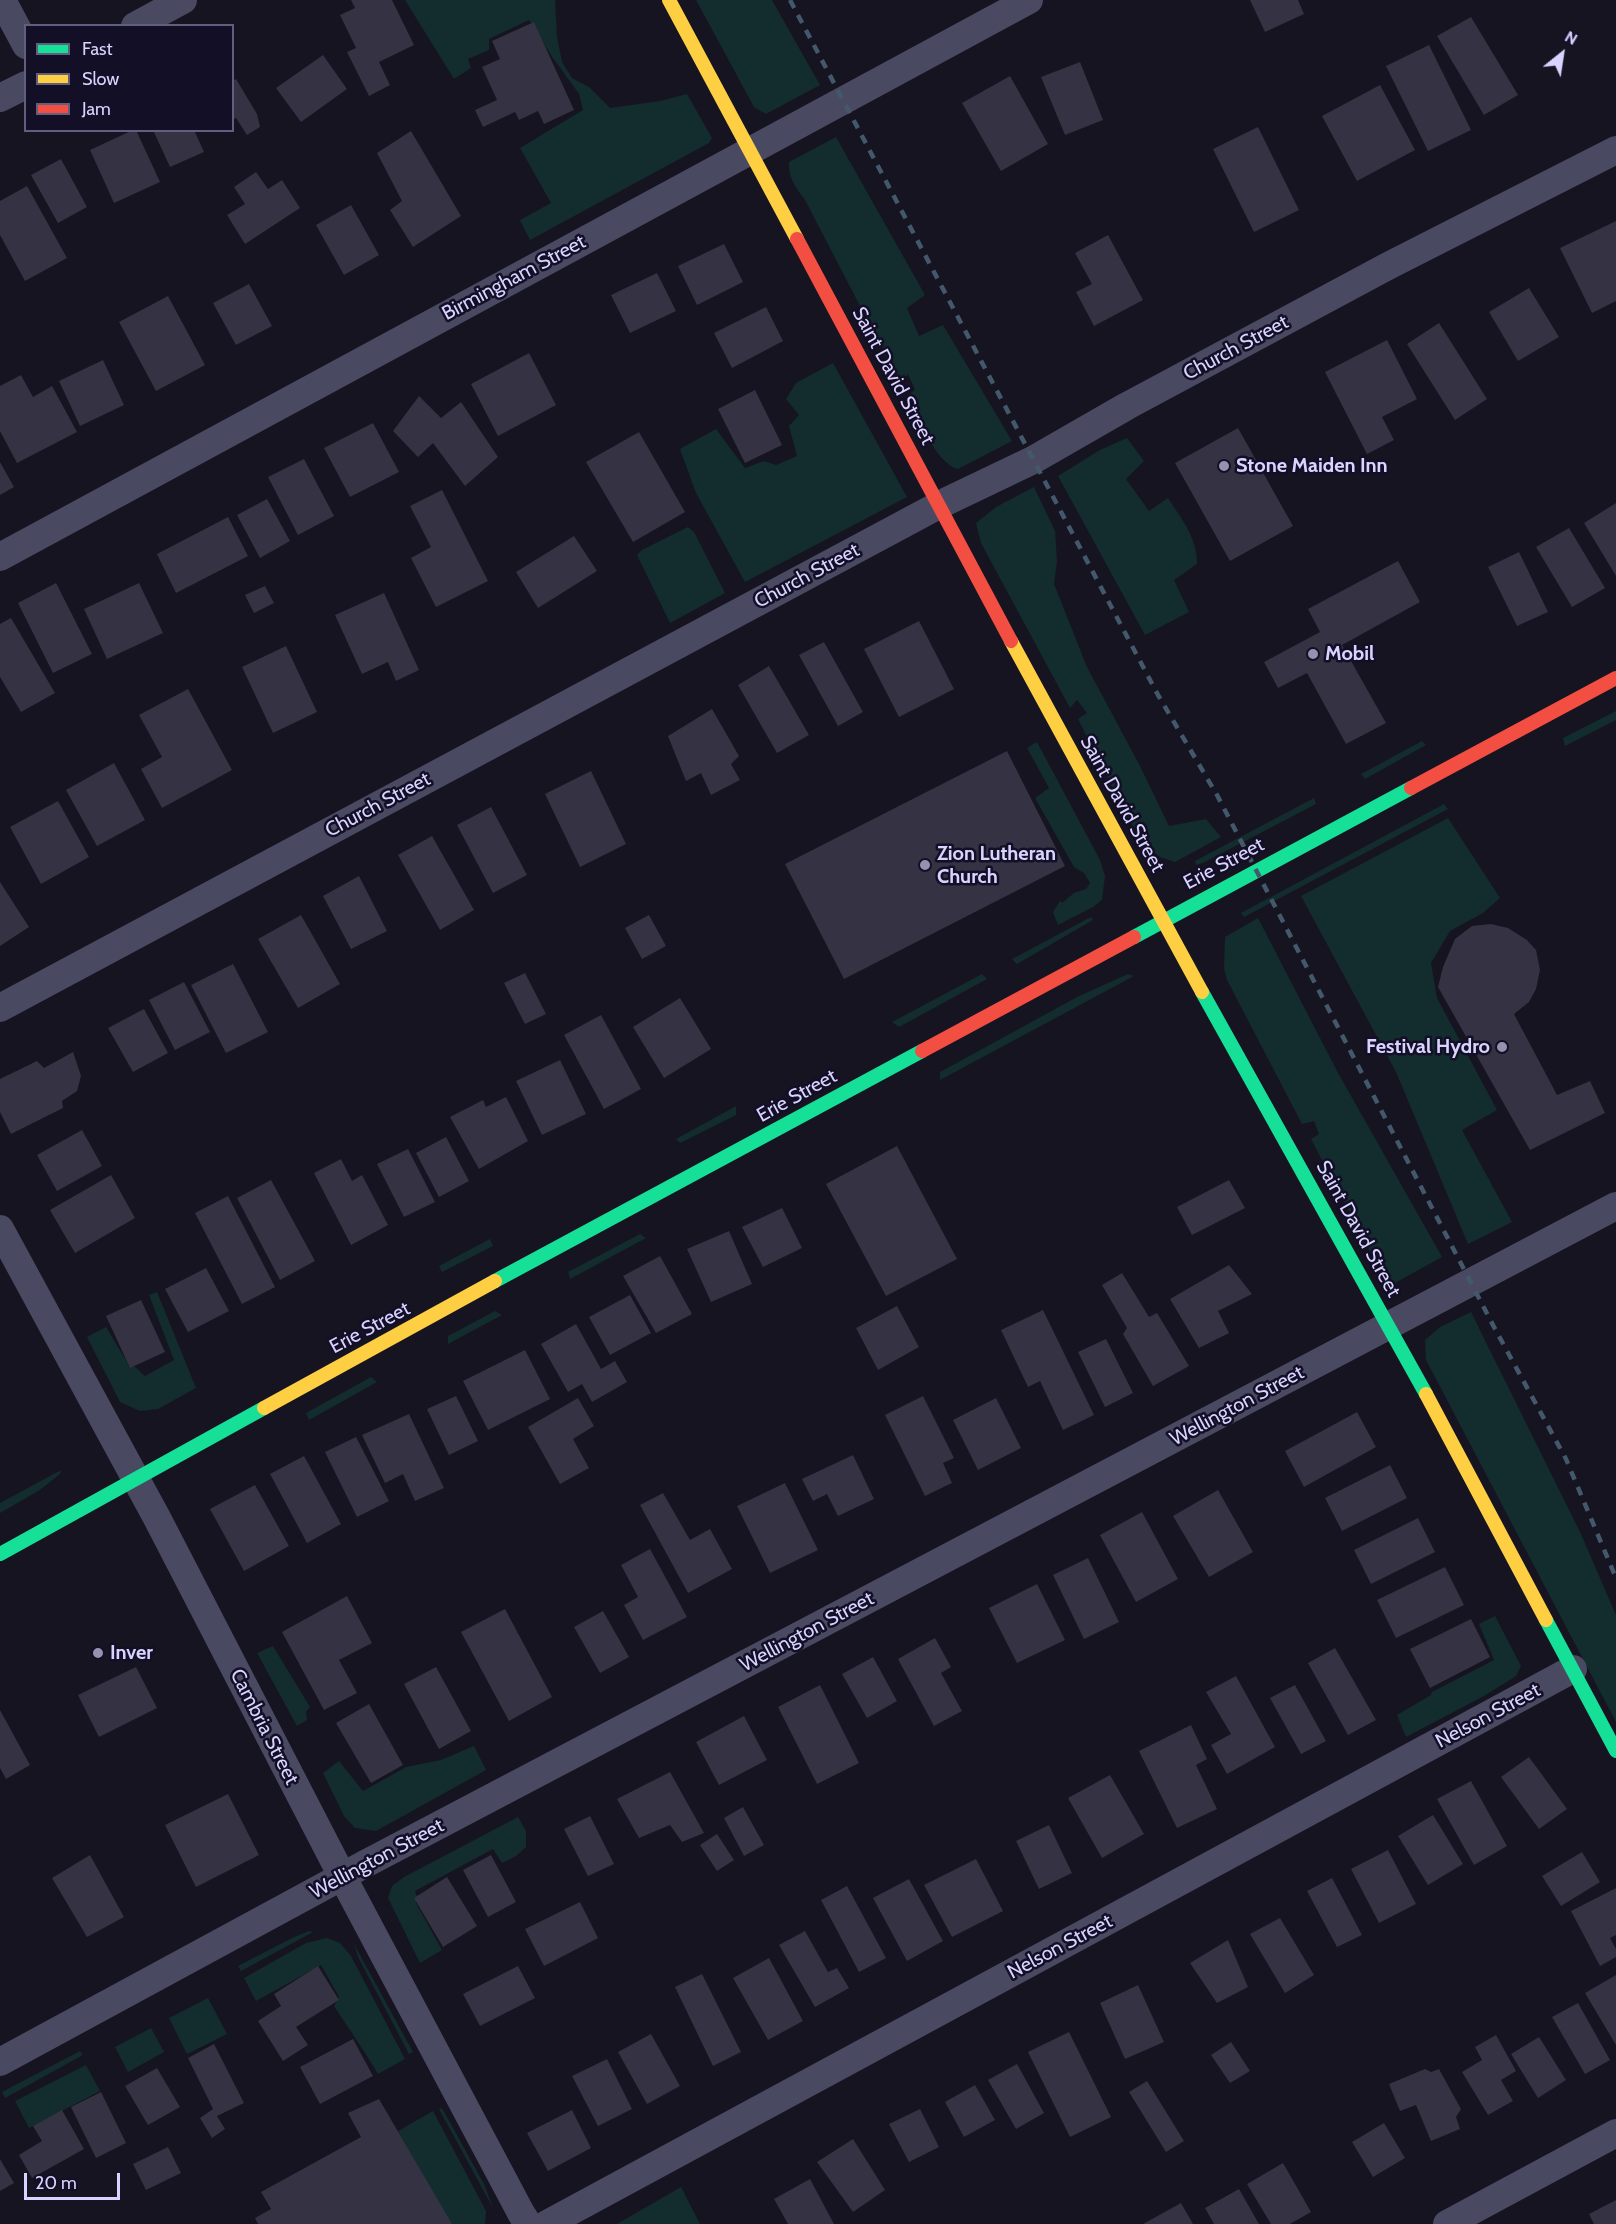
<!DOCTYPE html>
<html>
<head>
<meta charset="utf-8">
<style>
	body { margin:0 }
	#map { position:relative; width:1616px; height:2224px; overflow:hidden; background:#161421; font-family:Cabin,sans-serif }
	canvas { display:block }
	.legend { position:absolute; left:24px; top:24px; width:210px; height:108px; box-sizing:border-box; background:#130f26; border:2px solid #625e7d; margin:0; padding:8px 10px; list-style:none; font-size:18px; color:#d9d4ff }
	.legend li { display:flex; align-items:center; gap:12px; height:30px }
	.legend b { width:30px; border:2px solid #625e7d }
	.north { position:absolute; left:1532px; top:24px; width:60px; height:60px; -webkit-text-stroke:4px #130f26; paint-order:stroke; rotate:30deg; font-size:16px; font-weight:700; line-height:24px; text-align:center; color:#d9d4ff }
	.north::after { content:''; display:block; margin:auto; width:21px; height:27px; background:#d9d4ff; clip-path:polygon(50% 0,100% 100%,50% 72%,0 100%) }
	.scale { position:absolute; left:24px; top:2173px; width:96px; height:27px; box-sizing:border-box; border:3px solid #d9d4ff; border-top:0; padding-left:8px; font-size:18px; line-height:21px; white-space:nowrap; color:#d9d4ff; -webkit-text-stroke:4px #130f26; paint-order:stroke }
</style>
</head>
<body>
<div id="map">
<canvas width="1616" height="2224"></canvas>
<ul class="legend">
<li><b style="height:8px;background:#16e098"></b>Fast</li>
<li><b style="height:8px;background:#ffcf43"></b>Slow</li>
<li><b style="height:8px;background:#f24e42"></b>Jam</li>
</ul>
<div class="north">N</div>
<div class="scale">20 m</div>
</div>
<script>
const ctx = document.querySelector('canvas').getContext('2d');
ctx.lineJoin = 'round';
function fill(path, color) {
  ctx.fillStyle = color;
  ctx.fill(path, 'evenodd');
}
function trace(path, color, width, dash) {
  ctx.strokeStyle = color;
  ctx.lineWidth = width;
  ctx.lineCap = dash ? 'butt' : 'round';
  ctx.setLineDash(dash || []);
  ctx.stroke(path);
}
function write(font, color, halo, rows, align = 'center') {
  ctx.font = font + ' Cabin,sans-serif';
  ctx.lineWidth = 5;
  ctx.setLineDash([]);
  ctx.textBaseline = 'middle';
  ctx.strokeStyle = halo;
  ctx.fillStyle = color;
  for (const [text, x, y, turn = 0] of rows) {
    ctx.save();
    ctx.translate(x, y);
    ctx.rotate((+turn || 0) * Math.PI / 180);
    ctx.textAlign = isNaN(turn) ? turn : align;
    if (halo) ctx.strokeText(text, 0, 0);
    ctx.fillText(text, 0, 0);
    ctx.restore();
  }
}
const green = new Path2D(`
	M405 0H555L557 37 562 62 572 78 589 87 610 108 660 101 687 94 712 138 709 143 530 240 520 220 551 203 520 148 583 110 579 94 553 58 529 20 489 39V50L468 59 471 68 454 79Z
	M696 0H772L820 85 766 114 754 107Z
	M836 137 925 295 907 308 919 336 943 325 1012 441 958 469C935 463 918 417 907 396L915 390 908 374 900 383 805 200C796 188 788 178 789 162Z
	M833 363 907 497 745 582 696 493 680 449 716 429 745 468 764 461 776 465 797 456 789 426 799 415 786 399 796 383Z
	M1127 438 1144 461 1126 479 1149 511 1168 498C1182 520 1197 537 1197 564L1174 580 1189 612 1145 635 1058 476 1100 450Z
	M1034 487 1055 531 1057 561 1054 584 1087 667 1140 766 1169 826 1206 819 1221 837 1175 862 1160 857 1145 846 1128 818 1078 719 1087 713 1077 700 1070 708 981 543 976 523 996 507Z
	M688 527 694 532 725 593 670 623 637 555 642 550Z
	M1616 711V720L1565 746 1563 738Z
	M1422 741 1426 745 1365 779 1361 774Z
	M1037 742 1100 860 1105 876 1102 900 1093 907 1058 925 1053 912 1060 901 1062 903 1074 893 1086 889 1090 883 1084 873 1074 867 1035 798 1049 788 1027 748Z
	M1314 798 1316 804 1205 862 1196 865 1195 861Z
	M1444 804 1448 809 1244 917 1241 913Z
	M1448 818 1500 898 1483 913 1450 931 1431 963 1437 998 1497 1110 1462 1130 1512 1222 1468 1244 1396 1072 1301 896Z
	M1091 917 1093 920 1017 964 1012 959Z
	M1258 918 1337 1071 1442 1257 1395 1283 1382 1274 1311 1139 1319 1134 1314 1121 1302 1124 1227 980 1224 968 1225 937Z
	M982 974 987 979 899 1027 892 1022Z
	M1128 974 1134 976 940 1080V1072L1079 996Z
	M736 1106V1115L680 1143 676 1139Z
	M640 1234 646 1238 570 1279 568 1272Z
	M490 1239 493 1246 442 1272 439 1266Z
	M157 1292 196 1388 158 1409 140 1411 120 1402 87 1337 106 1327 130 1367 134 1366 145 1376 174 1360 149 1295Z
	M495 1311 502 1315 448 1344V1336Z
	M1471 1312 1581 1534 1616 1615V1722L1426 1360 1425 1340 1440 1327Z
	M371 1377 377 1382 309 1420 306 1413Z
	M61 1470 60 1474 40 1490 0 1513V1503Z
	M1495 1616 1521 1666 1516 1676 1484 1696 1406 1737 1397 1715 1431 1695 1432 1692 1494 1660 1479 1624Z
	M273 1646 310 1707 306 1712 307 1720 297 1726 257 1653Z
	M474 1746 486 1770 376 1831 355 1828 344 1816 323 1773 339 1761 363 1791 406 1767 441 1760Z
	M518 1817 526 1831V1847L516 1856 502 1863 493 1849 415 1891 418 1899 416 1903 442 1950 420 1963 388 1898 392 1886 404 1877Z
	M309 1931 313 1932 241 1971 238 1966 292 1938Z
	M327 1938 340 1943 351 1956 405 2059 378 2074C364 2050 349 2029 334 2006L339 1997 321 1965 256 2001 244 1978 306 1943Z
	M354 1944 413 2052 409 2054 358 1957Z
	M208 1998 227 2034 187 2054 169 2018Z
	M151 2028 164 2052 128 2072 115 2047Z
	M80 2051 83 2055 5 2098 2 2092Z
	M86 2065 100 2091 29 2128 15 2101Z
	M442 2108 484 2184 493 2208 439 2109Z
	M433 2111 486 2211 485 2224H449L398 2131Z
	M681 2187 700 2224H617Z`);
const building = new Path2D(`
	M351 0H392L414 45 379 62 390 85 369 96 347 52 356 48 340 15 355 8Z
	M1250 0H1298L1304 14 1265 32Z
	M1471 17 1518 95 1484 115 1437 36Z
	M534 22 574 110 544 124 538 111 519 120 515 112 483 127 475 110 497 100 482 67 500 59 492 41Z
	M1429 45 1471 130 1428 151 1386 66Z
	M323 55 347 89 301 122 276 88Z
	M1080 62 1103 120 1065 135 1041 77Z
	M1010 76 1048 144 1001 171 962 103Z
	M236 79 257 114 260 127 247 135 236 118 232 120V81Z
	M1380 85 1415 150 1357 181 1322 116Z
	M1258 127 1299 210 1254 232 1213 149Z
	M133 130H136L160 182 114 203 90 150Z
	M153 130H194L204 152 170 167Z
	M411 131 461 216 413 247 390 210 402 201 377 153Z
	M61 159 87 207 58 223 31 175Z
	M256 172 268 189 282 180 300 208 245 244 227 215 245 204 234 187Z
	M27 186 67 258 25 281 0 235V201Z
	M351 205 379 255 344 275 316 225Z
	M1616 221V301L1592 313 1560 248Z
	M1108 235 1143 300 1094 326 1076 292 1092 284 1075 253Z
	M724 244 743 282 697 305 678 266Z
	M657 273 676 311 630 333 611 295Z
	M249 284 272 326 236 345 213 303Z
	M1529 288 1559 337 1518 361 1489 312Z
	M168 296 205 365 156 391 119 322Z
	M766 307 783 341 732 368 714 333Z
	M1439 323 1487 399 1455 420 1407 344Z
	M1387 340 1417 399 1382 417 1394 440 1367 454 1325 372Z
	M529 353 556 405 498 436 471 384Z
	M103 360 124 405 80 426 59 381Z
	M21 375 33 397 52 386 77 432 17 463 0 431V386Z
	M755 390 782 445 745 463 718 409Z
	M419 396 441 418 461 402 498 457 465 486 433 443 418 457 393 431Z
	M373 423 399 472 350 497 324 448Z
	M1238 428 1293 526 1230 561 1175 463Z
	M639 432 685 512 633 542 586 462Z
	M304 459 334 516 298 535 268 477Z
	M0 462 14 487 0 495Z
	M442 490 488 581 436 607 411 558 431 547 410 506Z
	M267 499 290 541 260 558 237 515Z
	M1616 503V576L1584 523Z
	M228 517 248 556 176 593 157 554Z
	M1569 528 1605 588 1572 607 1536 547Z
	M574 536 597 571 538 608 516 572Z
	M1519 552 1548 612 1517 626 1488 567Z
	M1398 561 1420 602 1342 645 1386 723 1346 744 1307 673 1278 688 1264 662 1320 632 1308 609Z
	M56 583 92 654 53 673 18 603Z
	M139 583 163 633 107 659 84 609Z
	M265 586 274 603 254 613 245 595Z
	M384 593 419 670 396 681 388 662 362 674 335 615Z
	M11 618 55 693 21 712 0 677V624Z
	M919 621 954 689 899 717 864 649Z
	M824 642 863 712 838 726 799 655Z
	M286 646 317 712 273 733 242 667Z
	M769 666 809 735 777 753 738 685Z
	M188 689 232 770 162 808 141 769 162 757 139 715Z
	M712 709 739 756 731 764 740 780 711 795 701 773 686 781 668 736Z
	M1007 751 1065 866 844 979 785 864Z
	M114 763 145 820 97 846 66 790Z
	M591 771 626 844 580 867 545 794Z
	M58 801 89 857 41 884 10 827Z
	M491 807 527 875 493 893 457 825Z
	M432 836 474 910 440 930 398 855Z
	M359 876 387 931 351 949 323 896Z
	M0 882 29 927 0 946Z
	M301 915 340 984 298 1008 258 939Z
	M649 915 666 946 642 959 625 928Z
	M1491 924 1508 928 1527 940 1536 950 1540 970 1536 989 1529 1002 1514 1014 1557 1095 1590 1081 1605 1113 1530 1150 1438 987 1443 967 1455 939 1472 926Z
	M233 964 268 1032 226 1053 191 985Z
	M525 973 546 1014 525 1024 504 983Z
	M184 982 210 1032 175 1050 149 1000Z
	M680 998 711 1049 664 1078 633 1027Z
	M144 1009 168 1053 133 1072 108 1028Z
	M601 1015 641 1089 604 1109 564 1035Z
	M73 1052 81 1076 77 1091 62 1101 63 1108 11 1134 0 1112V1079L37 1061 44 1068Z
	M560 1060 586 1114 542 1135 516 1081Z
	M506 1097 528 1141 479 1169 450 1117 483 1100 486 1107Z
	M82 1130 102 1166 57 1191 37 1155Z
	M446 1137 469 1181 439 1197 416 1153Z
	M897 1146 957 1259 886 1296 826 1184Z
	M408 1149 435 1202 404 1217 377 1164Z
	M341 1159 352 1181 362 1175 388 1225 351 1245 314 1173Z
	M111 1175 135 1218 75 1253 50 1210Z
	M271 1180 315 1261 280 1280 237 1198Z
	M1229 1180 1245 1208 1192 1235 1177 1207Z
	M228 1196 275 1287 242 1304 195 1213Z
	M782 1208 802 1248 763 1267 742 1227Z
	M729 1231 752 1284 711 1302 687 1249Z
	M660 1256 692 1314 656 1333 623 1276Z
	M1229 1265 1252 1294 1218 1311 1229 1333 1199 1348 1170 1299Z
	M206 1268 229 1311 188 1332 165 1289Z
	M1122 1273 1149 1317 1157 1313 1189 1366 1153 1386 1123 1334 1127 1328 1102 1285Z
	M630 1295 651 1333 610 1355 589 1317Z
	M141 1300 165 1352 130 1368 106 1316Z
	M897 1306 919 1347 878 1370 856 1328Z
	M1043 1310 1094 1415 1063 1430 1040 1381 1028 1387 1001 1330Z
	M576 1324 601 1369 615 1361 627 1382 592 1402 582 1384 568 1392 541 1344Z
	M1106 1339 1133 1393 1105 1407 1078 1352Z
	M525 1350 550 1399 488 1430 463 1381Z
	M456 1396 478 1441 449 1455 427 1409Z
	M923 1396 954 1458 943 1463 952 1483 925 1496 885 1415Z
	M578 1398 594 1426 573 1439 589 1468 560 1484 528 1427Z
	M996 1398 1021 1448 978 1470 953 1420Z
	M1357 1412 1376 1447 1304 1487 1285 1451Z
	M409 1414 444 1488 415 1501 403 1474 385 1483 362 1435Z
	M356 1437 389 1501 357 1517 325 1452Z
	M853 1455 874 1499 838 1516 827 1494 813 1501 802 1479Z
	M304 1456 341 1524 307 1543 270 1474Z
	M1390 1465 1407 1498 1342 1531 1325 1498Z
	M785 1483 818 1550 770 1573 737 1506Z
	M255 1485 289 1546 244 1571 210 1509Z
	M1218 1490 1253 1552 1209 1577 1173 1516Z
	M663 1493 690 1540 710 1529 732 1569 688 1593 640 1505Z
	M1142 1512 1178 1579 1136 1602 1100 1535Z
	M1418 1518 1435 1552 1371 1584 1354 1550Z
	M650 1549 687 1617 643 1640 624 1605 638 1597 621 1565Z
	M1088 1558 1119 1622 1084 1639 1053 1575Z
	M1445 1567 1464 1605 1396 1638 1377 1600Z
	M1037 1584 1065 1640 1017 1663 989 1608Z
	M347 1596 372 1643 339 1660 357 1693 324 1710 282 1632Z
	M505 1609 552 1697 509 1721 461 1632Z
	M603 1611 629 1657 600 1673 574 1627Z
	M1471 1619 1490 1657 1430 1688 1410 1649Z
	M935 1638 951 1667 941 1673 962 1711 934 1726 898 1659Z
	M1335 1648 1376 1720 1348 1735 1308 1663Z
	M873 1657 897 1701 867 1718 842 1674Z
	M136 1667 157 1708 99 1737 78 1695Z
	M436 1667 471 1731 439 1749 404 1684Z
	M1236 1676 1275 1747 1227 1774 1211 1745 1231 1734 1206 1692Z
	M820 1685 859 1763 817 1784 778 1707Z
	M1295 1685 1326 1741 1301 1754 1270 1698Z
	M369 1704 403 1765 371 1783 336 1723Z
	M0 1710 30 1765 6 1779 0 1768Z
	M744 1716 767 1760 719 1785 696 1742Z
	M1191 1725 1207 1759 1196 1765 1217 1809 1177 1828 1139 1751Z
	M1529 1757 1567 1809 1539 1829 1501 1777Z
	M670 1772 704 1833 682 1842 670 1825 639 1838 617 1799Z
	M1110 1775 1144 1834 1102 1858 1068 1798Z
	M1471 1781 1507 1846 1474 1865 1437 1799Z
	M228 1794 259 1855 196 1887 165 1825Z
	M743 1807 764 1845 744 1856 724 1818Z
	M1433 1815 1463 1864 1428 1885 1398 1836Z
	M590 1816 614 1864 588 1876 564 1829Z
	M1049 1825 1072 1873 1039 1889 1016 1841Z
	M717 1834 734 1860 717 1871 700 1845Z
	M1388 1850 1416 1904 1379 1923 1351 1869Z
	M1582 1852 1600 1882 1561 1906 1542 1876Z
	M90 1855 124 1917 87 1937 52 1878Z
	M491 1855 516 1902 488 1917 463 1870Z
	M976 1859 1003 1911 952 1937 924 1885Z
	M447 1877 477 1926 443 1947 414 1898Z
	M1332 1878 1362 1935 1337 1947 1307 1891Z
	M909 1879 943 1941 907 1961 873 1898Z
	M847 1886 886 1958 859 1972 821 1900Z
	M1616 1888V1935L1610 1938 1616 1949V1957L1600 1966 1571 1911Z
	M580 1902 598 1938 544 1966 525 1929Z
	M1280 1918 1314 1975 1285 1993 1250 1934Z
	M805 1931 828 1972 837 1968 849 1988 815 2007 779 1945Z
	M1228 1940 1248 1987 1217 2003 1190 1963Z
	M769 1958 803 2021 768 2040 733 1978Z
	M318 1966 339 2000 296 2027 308 2045 283 2061 258 2021 281 2006 274 1994Z
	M518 1966 535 1998 480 2026 463 1994Z
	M702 1974 741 2052 713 2066 675 1987Z
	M1616 1975V2045L1585 1993Z
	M1138 1985 1164 2042 1125 2059 1100 2003Z
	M1578 2003 1610 2060 1585 2074 1552 2017Z
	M1069 2032 1111 2117 1070 2137 1028 2052Z
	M651 2034 680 2086 647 2104 618 2052Z
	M1496 2035 1516 2071 1501 2080 1513 2101 1488 2115 1462 2072 1482 2060 1475 2047Z
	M1539 2037 1566 2080 1538 2098 1511 2054Z
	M353 2039 373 2076 320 2104 300 2067Z
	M1231 2042 1250 2071 1230 2083 1211 2055Z
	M214 2044 244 2103 217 2116 225 2129 212 2138 200 2118 213 2109 188 2058Z
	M607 2059 632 2109 598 2126 572 2076Z
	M1017 2064 1044 2113 1016 2129 988 2080Z
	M157 2068 180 2107 148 2125 125 2086Z
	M1425 2069 1431 2072 1439 2069 1461 2109 1456 2117 1460 2129 1431 2141 1416 2105 1400 2111 1389 2084Z
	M1147 2081 1184 2141 1166 2152 1129 2092Z
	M975 2085 995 2120 964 2137 945 2102Z
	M101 2092 126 2143 96 2158 71 2107Z
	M379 2099 452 2224H258L255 2218 271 2209 261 2192 361 2137 348 2113Z
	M920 2109 939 2147 909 2162 889 2124Z
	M62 2110 84 2149 32 2178 19 2155 42 2141 33 2126Z
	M572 2110 591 2148 548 2171 527 2133Z
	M1384 2123 1405 2158 1373 2177 1352 2142Z
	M853 2139 885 2190 853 2212 817 2162Z
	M168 2147 181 2173 146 2190 133 2164Z
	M0 2159 14 2183 0 2191Z
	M1283 2163 1311 2212 1290 2224H1271L1247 2184Z
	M810 2179 834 2224H788L774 2199Z
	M1239 2189 1259 2224H1214L1205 2208Z
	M1616 2200V2224H1594L1589 2214Z
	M1181 2203 1193 2224H1143Z`);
const street = new Path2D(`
	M2 0 26 45
	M135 26 183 0
	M0 98 26 85
	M0 557 1029 0
	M0 1008 939 505 1033 460 1127 406 1388 266 1616 150
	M0 1229 157 1518 342 1876 521 2213 528 2224
	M0 2062 365 1864 1616 1206
	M547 2224 1573 1669
	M1447 2224 1616 2133`);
const fast = new Path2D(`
	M1134 937 1411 788
	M1202 992 1426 1394
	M495 1281 922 1051
	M0 1554 264 1408
	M1546 1620 1616 1751`);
const slow = new Path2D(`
	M669 0 797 239
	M1011 641 1202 992
	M1426 1394 1546 1620
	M264 1408 495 1281`);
const jam = new Path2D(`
	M797 239 1011 641
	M1411 788 1616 678
	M922 1051 1134 937`);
const rail = new Path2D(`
	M790 0 1158 695 1217 795 1494 1327 1566 1459 1616 1578`);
const markers = [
	[1224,466,6,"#9591b1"],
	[1313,654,6,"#9591b1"],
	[925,865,6,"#9591b1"],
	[1502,1047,6,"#9591b1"],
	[98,1653,6,"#9591b1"]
];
const streetNames = [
	["Birmingham Street",514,278,-28],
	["Church Street",1236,348,-28],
	["Saint David Street",893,376,62],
	["Church Street",807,576,-28],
	["Saint David Street",1122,804,61],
	["Church Street",378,805,-28],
	["Erie Street",1224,864,-28],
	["Erie Street",797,1096,-29],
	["Saint David Street",1358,1229,61],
	["Erie Street",370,1328,-28],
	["Wellington Street",1237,1406,-28],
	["Wellington Street",807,1632,-28],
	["Nelson Street",1488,1716,-28],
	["Cambria Street",264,1727,63],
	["Wellington Street",377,1859,-28],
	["Nelson Street",1060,1947,-28]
];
const poiNames = [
	["Stone Maiden Inn",1236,466],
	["Mobil",1325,654],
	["Zion Lutheran",937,854],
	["Church",937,877],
	["Festival Hydro",1490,1047,"right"],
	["Inver",110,1653]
];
fill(green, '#132c2d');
fill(building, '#343243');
trace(street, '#4a4962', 28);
trace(fast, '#16e098', 14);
trace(slow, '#ffcf43', 14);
trace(jam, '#f24e42', 14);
trace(rail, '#43596b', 4.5, [9, 8]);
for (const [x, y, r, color] of markers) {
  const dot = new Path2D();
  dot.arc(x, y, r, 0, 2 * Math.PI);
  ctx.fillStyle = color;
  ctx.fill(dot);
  trace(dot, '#130f26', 2);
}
write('20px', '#d9d4ff', '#130f26', streetNames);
write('bold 20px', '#d9d4ff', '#130f26', poiNames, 'left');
</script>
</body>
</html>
